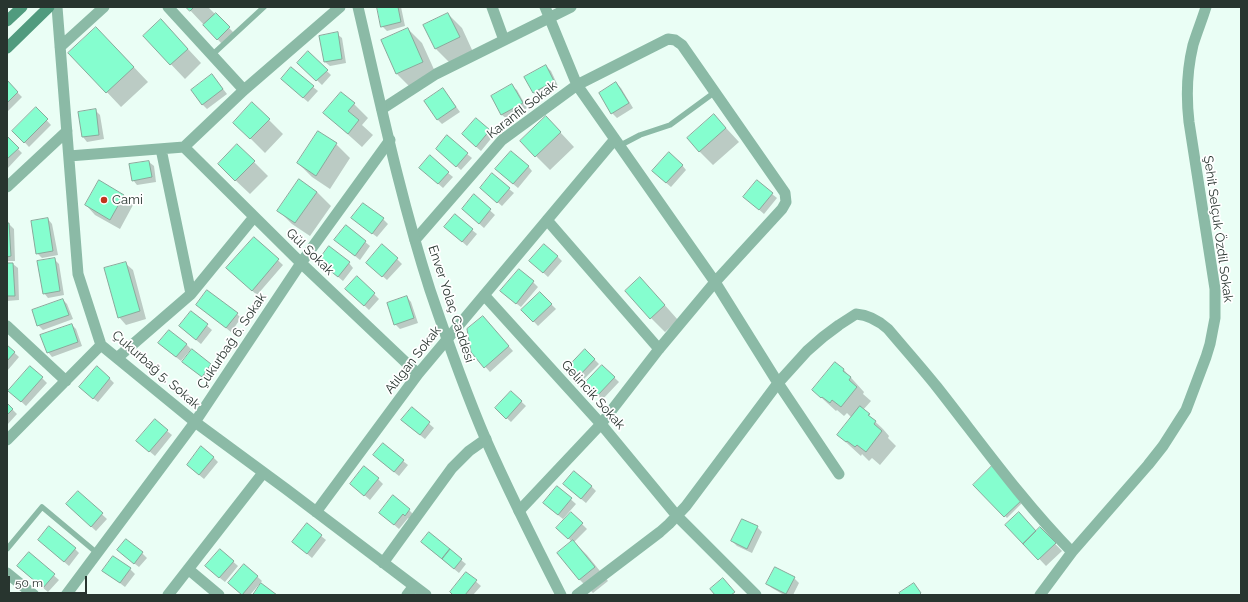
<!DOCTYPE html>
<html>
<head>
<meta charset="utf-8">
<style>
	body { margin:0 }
	#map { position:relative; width:1248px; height:602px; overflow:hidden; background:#eafef5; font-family:Raleway,sans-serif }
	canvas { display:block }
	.frame { position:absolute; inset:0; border:8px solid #28352f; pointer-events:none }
	.scale { position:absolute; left:8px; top:576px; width:79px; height:18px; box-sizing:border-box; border:2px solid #28352f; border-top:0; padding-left:5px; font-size:12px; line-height:14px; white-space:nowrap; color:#28352f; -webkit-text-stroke:3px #fff; paint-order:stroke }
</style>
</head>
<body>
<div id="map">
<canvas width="1248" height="602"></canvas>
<div class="frame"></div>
<div class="scale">50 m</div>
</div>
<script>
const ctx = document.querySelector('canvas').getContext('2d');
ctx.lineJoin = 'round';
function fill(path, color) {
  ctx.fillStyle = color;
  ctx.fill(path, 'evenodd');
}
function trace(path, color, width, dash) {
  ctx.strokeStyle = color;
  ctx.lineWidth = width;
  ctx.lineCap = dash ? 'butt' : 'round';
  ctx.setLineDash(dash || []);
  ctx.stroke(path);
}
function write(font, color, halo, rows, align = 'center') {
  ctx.font = font + ' Raleway,sans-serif';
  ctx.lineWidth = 3.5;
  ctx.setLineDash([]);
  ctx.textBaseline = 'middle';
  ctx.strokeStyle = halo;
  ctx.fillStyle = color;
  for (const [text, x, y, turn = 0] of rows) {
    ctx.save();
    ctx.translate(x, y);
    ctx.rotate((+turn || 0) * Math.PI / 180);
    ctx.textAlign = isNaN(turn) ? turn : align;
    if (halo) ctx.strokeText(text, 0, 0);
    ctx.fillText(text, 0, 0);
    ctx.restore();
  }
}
const shadow = new Path2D(`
	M187 7H208L234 33 222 44Z
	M378 7H401L405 26 387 31 382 26Z
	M448 14 462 28 473 52 450 63 436 49 425 26Z
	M408 29 422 43 437 76 411 88 397 74 383 40Z
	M337 34 342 38 346 63 330 66 325 62Z
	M175 35 201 63 185 79 144 36Z
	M110 42 148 82 121 107 70 53Z
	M308 53 331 75 322 85 299 63Z
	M546 66 551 71 558 86 538 97 533 92Z
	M212 75 227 94 207 109 202 104Z
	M7 82 22 97 7 112Z
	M616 83 621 88 633 108 617 118 612 113 600 93Z
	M287 84 313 87 318 91 308 102Z
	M512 86 517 90 527 108 507 119 502 115 492 97Z
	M443 90 447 94 460 112 442 124 438 120 425 102Z
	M354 104 368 118 362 125 373 135 362 147 324 113Z
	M36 109 51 125 29 147 14 131Z
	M95 110 100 115 104 139 87 142 83 137 79 113Z
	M714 115 739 142 713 165 699 151Z
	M476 119 494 135 481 151 467 139Z
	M269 120 283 134 265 153 248 136Z
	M560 132 574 147 550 170 536 156Z
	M7 138 22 153 7 169Z
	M336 144 350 158 330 189 312 177 298 163Z
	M237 145 268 176 250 194 233 178Z
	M442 153 467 154 472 158 461 170Z
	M149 162 154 166 156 182 137 185 133 180 130 165Z
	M682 165 686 170 671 187 658 176Z
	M528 166 532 171 518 188 501 174Z
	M425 172 448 173 453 177 443 188Z
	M99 182 124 196 133 205 120 229 95 215 86 205Z
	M509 189 514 193 502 206 486 192Z
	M317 192 331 206 310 236 292 224 278 210Z
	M772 194 777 198 764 214 749 201Z
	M474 196 495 215 484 228 467 213Z
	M48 219 52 224 58 255 42 258 37 253Z
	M383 219 388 224 377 237 357 222Z
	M7 224H9L14 229 15 261H7Z
	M346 226 370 246 360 260 340 244Z
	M472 230 477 234 467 246 450 231Z
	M254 238 283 265 257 295 232 273Z
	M557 256 562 261 548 277 535 265Z
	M54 259 59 264 64 295 48 298 44 293Z
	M397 259 402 264 387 280 372 267Z
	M319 261 349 263 353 268 343 281Z
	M125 263 133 270 146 319 126 325 119 317Z
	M7 264H13L18 268 19 300 7 301Z
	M357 277 379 299 369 310 351 293Z
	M533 282 538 287 521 307 506 296Z
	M540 293 556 309 538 326 523 310Z
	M654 293 678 320 665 332 651 318Z
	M407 297 411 302 418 323 400 329 395 324Z
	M63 300 67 304 73 319 43 330 38 325Z
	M202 309 237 314 241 318 231 332Z
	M191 312 212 330 201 344 185 331Z
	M487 322 513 351 490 372 472 352Z
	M72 325 76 329 82 346 52 357 48 352Z
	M186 344 191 349 181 361 164 348Z
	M7 346 19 357 7 371Z
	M585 350 599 364 584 379 570 366Z
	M192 351 215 369 207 381 188 366Z
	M835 363 844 370 864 392 863 394 871 401 863 410 883 429 889 436 888 438 896 446 880 465 872 458 869 461 862 454 861 456 838 435 852 418 847 413 844 416 837 410 836 411 813 390Z
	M602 366 619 382 602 400 585 384Z
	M31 367 47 383 26 406 14 395Z
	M109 378 114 383 98 402 85 392Z
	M511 392 526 406 511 422 496 408Z
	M7 404 17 414 7 425Z
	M412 409 434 428 425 439 407 425Z
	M167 431 172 435 155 456 142 445Z
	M213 457 218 462 204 479 193 470Z
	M379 460 403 461 408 465 399 476Z
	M378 479 383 484 370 500 356 488Z
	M974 485 1024 501 1007 518Z
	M591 486 596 491 586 503 569 489Z
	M557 487 576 504 563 519 549 508Z
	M78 492 107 519 96 531 72 509Z
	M409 510 414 515 410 520 408 518 399 529 385 517Z
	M572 514 587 529 574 542 587 555 608 581 593 593 579 579 572 542 558 528Z
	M1007 525 1036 532 1040 528 1062 551 1046 566Z
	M757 527 762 532 752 553 737 546 732 541Z
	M321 536 326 540 312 558 293 542Z
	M44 545 75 549 79 553 69 566Z
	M427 547 461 560 466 564 459 573Z
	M220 550 238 566 225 582 211 571Z
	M142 553 147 558 139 567 123 555Z
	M29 554 59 580 48 592 23 571Z
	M245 565 262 581 250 595H243L234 587Z
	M130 569 135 574 125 587 104 571Z
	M466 573 481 586 473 595H454Z
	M794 578 799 583 793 595H784L772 588 767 584Z`);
const building = new Path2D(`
	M186 7H194L190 11Z
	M377 7H398L401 22 381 27Z
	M216 13 230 27 217 40 203 25Z
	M448 13 460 37 435 49 423 25Z
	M161 19 188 49 170 65 143 36Z
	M96 27 134 67 106 93 68 53Z
	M408 28 423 62 396 74 381 40Z
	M338 32 342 59 324 62 319 36Z
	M308 51 328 70 316 81 297 63Z
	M546 65 554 81 533 93 524 77Z
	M291 67 314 86 303 98 281 79Z
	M212 74 223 89 202 105 191 90Z
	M7 80 18 92 7 103Z
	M616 82 629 103 611 114 599 93Z
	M512 84 523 103 501 115 491 96Z
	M443 88 456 107 437 120 424 101Z
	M341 92 355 103 348 111 359 120 348 134 323 113Z
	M252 102 270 119 250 139 233 123Z
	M36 107 48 119 24 143 12 131Z
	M96 109 99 135 82 137 78 112Z
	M714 114 726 128 699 152 687 138Z
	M546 116 561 132 535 157 520 141Z
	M476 118 490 130 476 147 462 134Z
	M318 131 337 143 316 176 297 163Z
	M447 135 468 153 456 167 436 149Z
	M7 136 19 148 7 159Z
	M237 144 255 161 235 181 218 164Z
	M511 151 529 166 513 184 495 169Z
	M669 152 683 165 666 183 652 171Z
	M430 155 449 172 438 184 419 168Z
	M149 161 152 177 132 181 129 164Z
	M492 173 510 188 497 203 480 188Z
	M299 179 317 192 295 223 277 211Z
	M99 180 124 195 110 220 85 205Z
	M757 180 773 193 759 210 743 197Z
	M474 194 491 209 479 224 462 209Z
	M363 203 384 218 372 234 351 218Z
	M455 214 473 229 462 242 444 227Z
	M48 218 53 251 36 254 31 221Z
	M7 223H9L11 256 7 257Z
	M346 225 366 241 355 256 334 240Z
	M254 237 279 259 252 291 226 268Z
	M382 244 398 258 382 277 366 263Z
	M544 244 558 256 543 273 529 261Z
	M329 246 350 262 338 277 318 261Z
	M55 258 60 291 43 294 37 261Z
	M126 262 140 311 118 318 104 268Z
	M7 263H13L15 296H7Z
	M519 269 534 281 516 304 500 291Z
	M357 276 375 293 364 306 345 289Z
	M640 277 665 305 650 319 625 291Z
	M207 290 238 313 226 328 196 305Z
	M540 292 552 304 533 322 521 310Z
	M407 296 414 318 394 325 387 303Z
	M63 299 69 315 37 326 32 310Z
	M191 311 208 324 196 340 179 326Z
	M483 316 509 346 484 368 471 352 467 329Z
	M72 324 78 342 47 353 40 335Z
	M169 330 187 344 176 357 158 343Z
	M7 345 15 352 7 361Z
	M192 349 211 364 202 377 182 362Z
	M585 349 595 359 579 376 569 366Z
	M835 362 844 369 843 371 851 377 849 380 857 387 841 407 832 400 830 403 822 397 821 398 812 390Z
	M602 365 615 377 597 396 584 384Z
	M30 366 43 377 21 402 8 391Z
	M97 366 110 378 93 399 79 387Z
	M511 391 522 401 506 419 495 408Z
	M7 403 13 409 7 415Z
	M860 406 870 414 868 415 876 421 874 424 882 431 866 452 857 445 855 447 847 441 846 442 837 435Z
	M412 407 430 422 420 435 401 420Z
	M155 419 168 430 149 452 136 441Z
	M383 443 404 460 394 472 373 455Z
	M201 446 214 457 199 475 187 465Z
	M364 466 379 478 364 496 350 484Z
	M992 466 1023 499 1004 517 973 485Z
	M574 471 592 486 581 499 563 484Z
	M557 486 572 498 558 515 543 503Z
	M78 491 103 513 91 527 66 504Z
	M393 495 410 509 405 516 403 514 394 525 379 513Z
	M571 512 583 523 568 539 556 528Z
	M1019 512 1036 531 1023 544 1005 525Z
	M742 519 758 526 747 549 731 541Z
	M307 523 322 535 307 554 292 542Z
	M49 526 76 548 64 562 38 540Z
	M1040 527 1056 543 1038 560 1023 544Z
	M429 532 450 549 442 559 421 542Z
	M126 539 143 552 134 564 117 550Z
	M573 540 595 567 579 580 557 553Z
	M220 549 234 561 219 578 205 566Z
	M450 549 462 559 454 569 442 559Z
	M29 552 55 574 43 588 17 566Z
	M113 556 131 568 120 583 102 571Z
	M244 564 258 576 242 595 228 583Z
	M775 567 795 577 786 594 766 584Z
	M466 572 477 580 465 595H453L450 592Z
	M723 578 735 592 731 595H715L710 589Z
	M261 583 277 595H253Z
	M914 583 921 593 919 595H901L899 593Z`);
const service = new Path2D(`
	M212 55 264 7
	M619 146 640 135 670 125 715 92
	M7 549 42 507 97 553`);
const minor = new Path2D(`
	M57 7 78 274 101 345 195 422 286 489 426 595
	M168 7 244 90
	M492 7 504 40
	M545 7 577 85 715 282 778 383 839 474
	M60 47 104 7
	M382 109 436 74 571 7
	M184 147 301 263 418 374
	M161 149 191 294
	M69 156 184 147 244 90 340 7
	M7 187 67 131
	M547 220 659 349
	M415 240 502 140 577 85 668 39 675 40 682 45 785 193 786 202 782 209 715 282 659 349 601 424 519 511
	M484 295 601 424 677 516 756 595
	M7 326 66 381
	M117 358 191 294 254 217
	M7 440 101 345
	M316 512 418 374 615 139
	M383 563 452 468 469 451 486 439
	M188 569 219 595
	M7 573 34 595
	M66 595 195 422 301 263 390 140
	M168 595 263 473
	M407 595 414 586
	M577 595 660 532 669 524 686 506 778 383 807 351 823 337 839 325 856 314C869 315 878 320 888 329 904 348 921 367 937 387 981 443 1022 501 1072 552
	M1040 595 1072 552 1148 465 1163 446 1186 410 1206 357 1210 344 1215 318V289L1189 122C1186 96 1187 70 1193 45 1197 32 1202 20 1206 7`);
const tertiary = new Path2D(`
	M358 7C380 101 400 197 430 290 447 340 465 391 486 440 509 492 535 544 561 595`);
const secondary = new Path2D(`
	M7 21 22 7
	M7 48 49 7`);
const markers = [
	[104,200,4,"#c0351d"]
];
const streetNames = [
	["Karanfil Sokak",522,110,-38],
	["Şehit Selçuk Özdil Sokak",1218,229,82],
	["Gül Sokak",310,252,44],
	["Enver Yolaç Caddesi",451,304,72],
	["Çukurbağ 6. Sokak",232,341,-56],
	["Atılgan Sokak",413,360,-52],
	["Çukurbağ 5. Sokak",156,370,41],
	["Gelincik Sokak",593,395,48]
];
const poiNames = [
	["Cami",112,200]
];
fill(shadow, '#0003');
fill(building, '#85fecf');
trace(building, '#89a99b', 1);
trace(service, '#8bbaa6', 5.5);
trace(minor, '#8bbaa6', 11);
trace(tertiary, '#8bbaa6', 11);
trace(secondary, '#509b7e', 11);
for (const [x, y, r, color] of markers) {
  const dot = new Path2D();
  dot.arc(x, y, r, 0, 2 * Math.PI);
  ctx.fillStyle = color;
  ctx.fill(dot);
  trace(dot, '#fff', 1.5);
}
write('13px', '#28352f', '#fff', streetNames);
write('13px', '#28352f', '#fff', poiNames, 'left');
</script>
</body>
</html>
